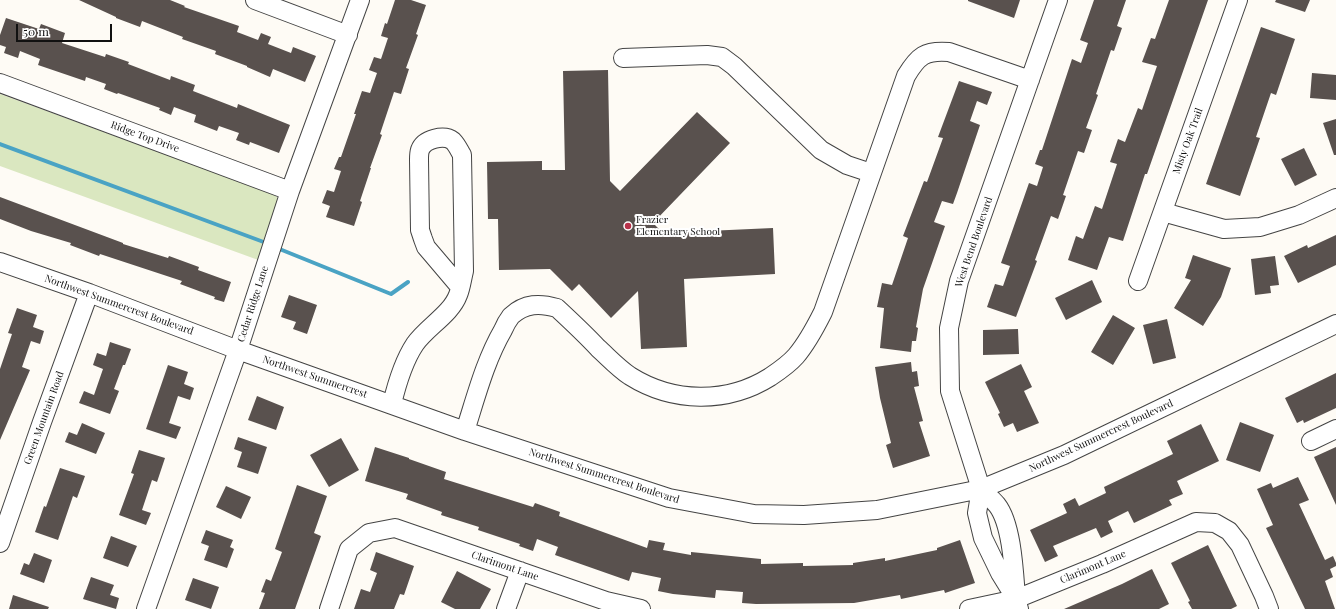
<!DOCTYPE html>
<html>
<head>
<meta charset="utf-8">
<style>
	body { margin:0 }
	#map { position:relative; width:1336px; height:609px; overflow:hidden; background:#fefbf5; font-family:"Playfair Display",serif }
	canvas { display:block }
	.scale { position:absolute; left:16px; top:24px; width:96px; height:18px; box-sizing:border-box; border:2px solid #111; border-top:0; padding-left:5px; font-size:12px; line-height:14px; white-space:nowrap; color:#111; -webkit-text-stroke:3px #fff; paint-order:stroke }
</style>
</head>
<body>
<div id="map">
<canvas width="1336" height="609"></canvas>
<div class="scale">50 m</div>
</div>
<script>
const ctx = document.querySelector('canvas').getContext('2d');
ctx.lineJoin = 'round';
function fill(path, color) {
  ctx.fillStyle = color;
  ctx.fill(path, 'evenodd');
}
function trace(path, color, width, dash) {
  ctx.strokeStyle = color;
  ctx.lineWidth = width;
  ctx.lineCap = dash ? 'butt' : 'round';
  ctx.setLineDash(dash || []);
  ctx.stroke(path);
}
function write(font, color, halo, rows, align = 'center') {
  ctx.font = font + ' "Playfair Display",serif';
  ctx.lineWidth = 4;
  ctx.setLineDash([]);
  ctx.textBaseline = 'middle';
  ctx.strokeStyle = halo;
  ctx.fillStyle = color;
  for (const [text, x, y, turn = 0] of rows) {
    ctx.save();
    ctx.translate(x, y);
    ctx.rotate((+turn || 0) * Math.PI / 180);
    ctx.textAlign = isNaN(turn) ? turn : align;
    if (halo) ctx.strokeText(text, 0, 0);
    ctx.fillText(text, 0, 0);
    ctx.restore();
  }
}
const green = new Path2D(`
	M0 94 276 195 279 203 261 261 0 166Z`);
const stream = new Path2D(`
	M0 144 269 244
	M277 248 391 294 408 282`);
const building = new Path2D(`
	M79 0H170L185 6 184 7 239 26 237 32 258 40 261 33 271 37 268 44 291 53 293 47 316 56 305 82 273 69 270 77 247 67V66L215 54 216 51 182 39 183 37 142 21 140 27 116 18V17Z
	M395 0H411L426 5 416 34 418 35 406 68 409 69 401 94 394 92 380 134 382 135 370 168H371L360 201 362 202 354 226 326 217 330 206 322 203 327 190 334 192 341 171 334 169 339 157H341L356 114H354L362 91 370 93 377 73 369 70 374 57 381 59 388 38 381 36 385 23 387 24Z
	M968 0H1020L1014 18 968 1Z
	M1094 0H1126L1117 26 1122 28 1114 51 1111 50 1096 94 1098 95 1086 128 1092 130 1084 153 1078 151 1063 195 1066 196 1058 219 1051 216 1035 260 1037 261 1016 317 987 307 995 284 1003 286 1010 266 1001 263 1029 183 1037 186 1043 167 1035 164 1040 150H1042L1072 59 1081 63 1088 43 1080 40Z
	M1169 0H1208L1147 174H1145L1123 241 1109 237 1097 270 1068 260 1076 236 1083 239 1095 206 1102 209 1117 164 1110 162 1118 139 1125 142 1138 108 1142 110 1157 66 1142 62 1151 38 1155 39Z
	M1276 0H1310L1305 12 1275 2Z
	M6 18 39 29 41 24 65 33 62 43 105 57 106 54 129 62 128 64 170 80 171 76 195 85 193 91 237 108 238 104 290 125 279 153 250 142 249 145 236 140 239 133 219 126 217 131 194 122 196 115 174 107 171 115 159 110 160 108 118 93 117 94 104 89 106 84 86 77 85 81 38 65 40 59 20 51 18 58 4 53 6 47 0 45V35Z
	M1261 27 1295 39 1276 95 1271 93 1256 137 1260 138 1240 196 1206 184Z
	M608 70 610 181 620 191 697 112 730 143 653 223 663 233 773 228 775 274 684 279 687 347 641 349 638 291 611 318 579 284 572 291 550 269 499 270 498 219H488L487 162 542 161V170H565L563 71Z
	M1312 73 1336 75V100L1310 98Z
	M959 81 992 92 987 105 977 101 970 121 980 125 957 193 953 204 942 201 934 222 945 226 923 289 916 327 918 328 916 341H912L911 352 880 348 884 308 877 307 882 283 892 285 908 238 903 236 924 181 927 182 943 138 938 137Z
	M1336 119V155H1334L1323 123Z
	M1304 148 1317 175 1295 186 1281 159Z
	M0 197 123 243V244L168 258 169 256 199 267 198 270 231 282 224 302 214 299 215 297 180 284 182 281 100 254 99 256 70 245 71 243 31 231 0 219Z
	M1336 235V265L1298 283 1284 256 1307 245 1308 248Z
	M1193 255 1231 268 1221 297 1203 326 1174 308 1191 280 1185 278Z
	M1275 256 1279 285 1270 286 1271 293 1255 295 1251 259Z
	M1092 280 1102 302 1066 320 1055 298Z
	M289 295 317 305 307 334 293 329 296 322 281 317Z
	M17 308 37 315 33 327 44 331 40 344 31 341 22 367 30 370 0 440V369L12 334 8 333Z
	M1113 315 1135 328 1113 365 1091 352Z
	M1167 319 1176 358 1153 364 1143 325Z
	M1018 329 1019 354 983 355V330Z
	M110 342 131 349 125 365H123L114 389 119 391 110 414 79 403 84 391 94 395 103 369 93 365 97 353 106 356Z
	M911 362 912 372 917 371 919 386 914 387 923 421 919 422 930 456 893 468 886 445 891 443 880 398 875 367Z
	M1021 364 1032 387 1024 391 1039 423 1017 432 1013 423 1004 427 998 414 1000 413 985 382Z
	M168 365 188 372 184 384 194 388 190 400 178 396 169 423 181 427 176 439 146 429Z
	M1336 373V408L1304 423 1303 420 1297 423 1285 398Z
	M257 396 284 407 276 430 248 420Z
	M1240 422 1274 435 1260 472 1226 460Z
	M82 423 105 433 96 454 65 442 69 432 77 435Z
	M1201 424 1219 461 1177 481 1183 494 1169 500 1172 505 1134 523 1128 511 1108 521 1113 532 1101 538 1096 528 1053 546 1058 556 1045 562 1030 530 1067 513 1063 504 1075 498 1079 506 1106 493 1104 487 1173 454 1167 441Z
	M238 437 267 447 258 474 237 467 242 452 234 449Z
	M341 438 359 470 329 487 310 455Z
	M375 447 409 458V459L446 472 444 479 533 507 535 503 560 512 559 516 647 548 649 540 665 543 663 550 691 555V552L761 559V564L803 563V566L853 565V563L885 558V561L937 550V548L960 540 975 583 945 593 944 590 901 599 900 595 854 603 756 604 742 603 743 592 716 590 715 598 673 594 658 591 661 578 632 572 629 581 555 555 558 547 537 539 533 551 519 546 520 544 478 530 479 527 441 515 442 512 406 499 408 494 365 481Z
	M1336 447V505L1314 457Z
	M139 450 165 458 157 482 152 480 142 510 151 513 146 525 119 515 134 474 131 473Z
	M60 468 85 476 77 498 73 496 58 540 35 532 44 506 46 507Z
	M1298 477 1309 500 1299 504 1325 560 1333 556 1336 563V566L1330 569 1333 577 1325 581 1335 609H1305L1266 528 1273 525 1257 489 1271 483 1273 488Z
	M297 485 327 496 314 533 321 536 295 609H259L265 593 261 592 266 579 271 581 282 552 275 549Z
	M226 486 251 497 241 519 216 507Z
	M206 530 233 540 230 547 234 549 227 568 204 560 209 546 201 543Z
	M111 536 137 546 128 567 103 558Z
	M1208 545 1237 606 1231 609H1192L1188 602 1190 601 1171 563Z
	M376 552 414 566 404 595 400 594 394 609H354L361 589 370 592 377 573 370 570Z
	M34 553 52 560 44 583 20 574 24 563 29 565Z
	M1152 569 1169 604 1159 609H1064L1122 584Z
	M457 571 491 589 480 609H455L441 602Z
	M91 577 114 585 110 595 119 598 116 609 83 599Z
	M193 578 219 587 211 609 185 600Z
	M13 595 49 607 48 609H9Z`);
const minor = new Path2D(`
	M255 0 348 35
	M623 58 707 55 722 57 734 66 821 150 847 165 871 173
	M0 83 290 191
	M1163 212 1224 229 1260 227 1299 215 1336 198
	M0 262 89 293 238 350 465 431 669 498 754 514 804 515 877 510 981 489 1064 455 1336 324
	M1138 281 1238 0
	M392 404C397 383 403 362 415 344 427 327 451 314 458 295 461 288 462 279 464 271L462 155C459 150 457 145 453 141 444 134 424 139 420 150 419 153 419 157 419 160L420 230 423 239 426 247 432 254 460 287
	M465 431C476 397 485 361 503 330 505 325 508 320 511 316 525 303 540 303 557 308 571 321 585 334 598 348 608 357 618 368 630 376 673 403 727 404 770 377 779 371 789 364 796 356 807 343 815 328 823 312L906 76C918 56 925 50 949 52L1030 80
	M1311 441 1336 429
	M981 489C986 494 992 499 997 505 1012 524 1014 572 1016 597
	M0 543 42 422 89 293
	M146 609 238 350 290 191 360 0
	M329 609 349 549 369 533 395 528 606 601 641 609
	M506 609 520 571
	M969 609 1016 599 1102 564 1196 522 1215 523 1229 531 1240 545 1264 596 1269 609
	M1019 609 1016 599 1000 573 983 538 977 513 981 489 950 391 949 328 959 281 1058 0`);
const markers = [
	[628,226,4,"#b7324a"]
];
const streetNames = [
	["Ridge Top Drive",145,137,20],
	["Misty Oak Trail",1188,141,-70],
	["West Bend Boulevard",974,242,-71],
	["Cedar Ridge Lane",253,304,-72],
	["Northwest Summercrest Boulevard",119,305,20],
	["Northwest Summercrest",315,377,19],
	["Green Mountain Road",44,418,-70],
	["Northwest Summercrest Boulevard",1101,436,-25],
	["Northwest Summercrest Boulevard",604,476,18],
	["Clarimont Lane",505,566,19],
	["Clarimont Lane",1093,567,-23]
];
const poiNames = [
	["Frazier",636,220],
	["Elementary School",636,232]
];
fill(green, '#dae7c0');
trace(stream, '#4aa3c4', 4);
fill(building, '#59514e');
trace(minor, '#444', 20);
trace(minor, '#fff', 18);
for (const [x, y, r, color] of markers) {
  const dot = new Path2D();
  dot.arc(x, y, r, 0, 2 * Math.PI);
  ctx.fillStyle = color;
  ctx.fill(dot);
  trace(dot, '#fff', 1.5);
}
write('10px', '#111', '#fff', streetNames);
write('10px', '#111', '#fff', poiNames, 'left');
</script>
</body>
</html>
